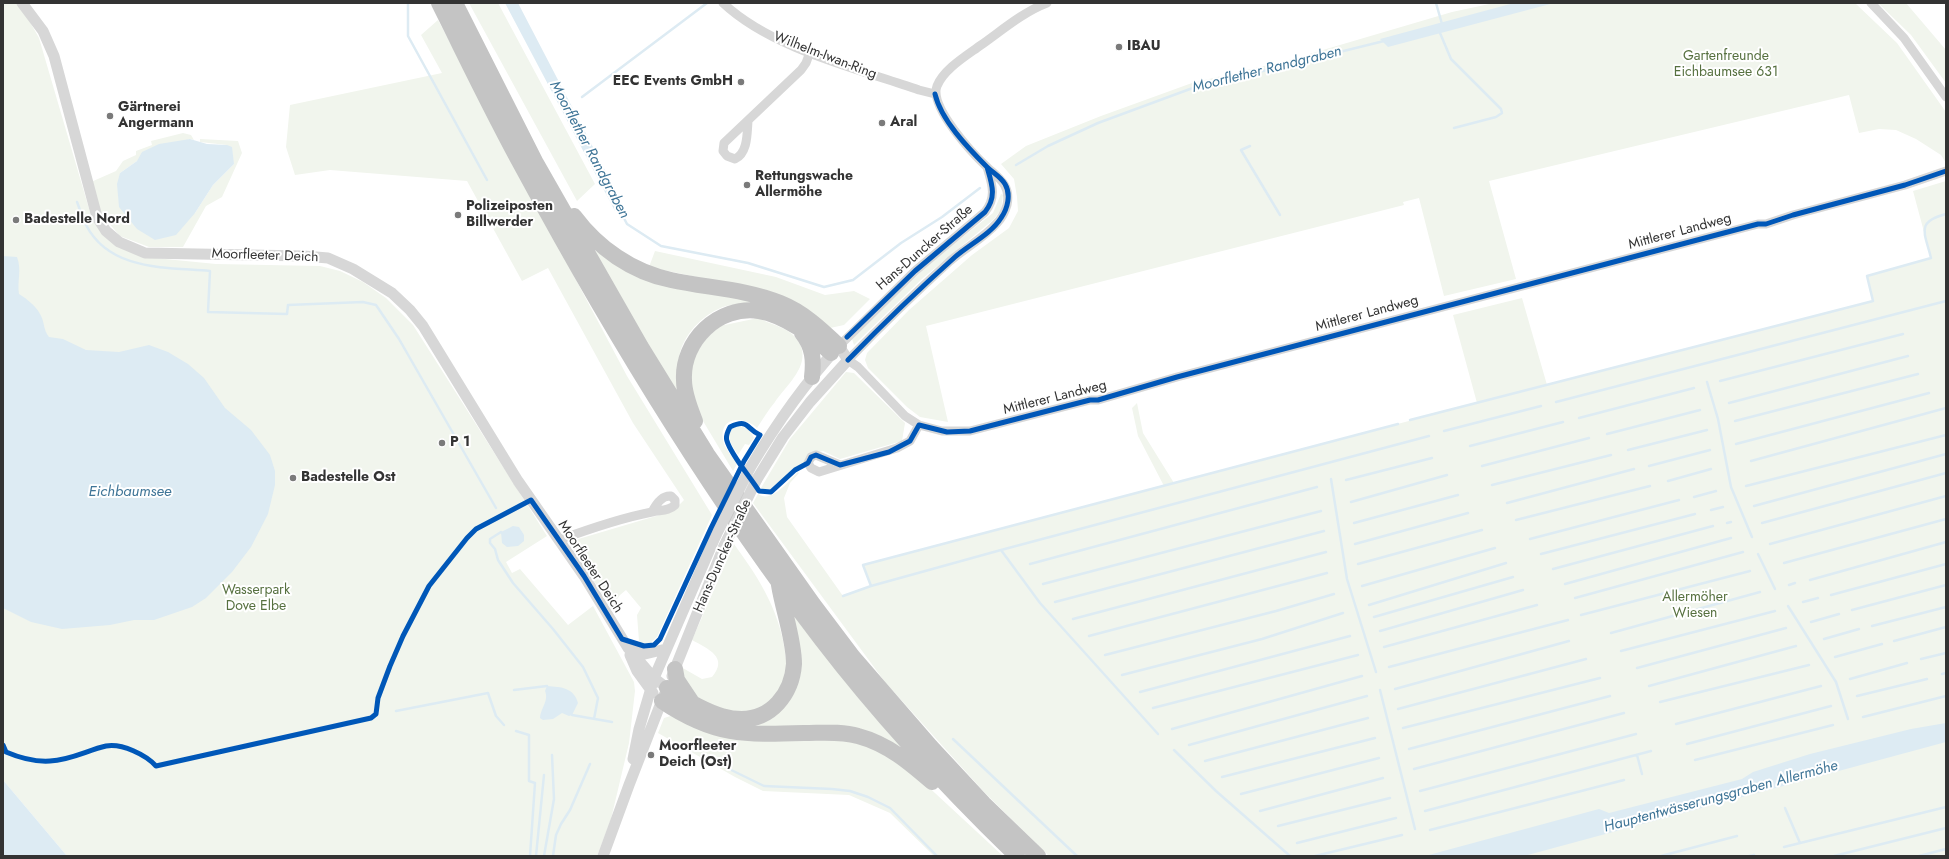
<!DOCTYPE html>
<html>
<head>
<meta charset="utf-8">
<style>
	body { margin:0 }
	#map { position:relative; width:1949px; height:859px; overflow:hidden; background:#fff; font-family:Jost,sans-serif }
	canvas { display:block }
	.frame { position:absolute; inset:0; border:4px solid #333; pointer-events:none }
</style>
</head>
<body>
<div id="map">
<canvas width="1949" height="859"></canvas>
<div class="frame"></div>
</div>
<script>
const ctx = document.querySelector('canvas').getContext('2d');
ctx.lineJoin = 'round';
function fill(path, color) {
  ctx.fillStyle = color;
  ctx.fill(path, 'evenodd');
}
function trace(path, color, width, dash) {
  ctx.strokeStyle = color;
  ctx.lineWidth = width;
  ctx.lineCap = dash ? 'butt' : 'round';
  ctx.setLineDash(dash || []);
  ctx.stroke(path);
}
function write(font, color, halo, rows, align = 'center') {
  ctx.font = font + ' Jost,sans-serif';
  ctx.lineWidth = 4;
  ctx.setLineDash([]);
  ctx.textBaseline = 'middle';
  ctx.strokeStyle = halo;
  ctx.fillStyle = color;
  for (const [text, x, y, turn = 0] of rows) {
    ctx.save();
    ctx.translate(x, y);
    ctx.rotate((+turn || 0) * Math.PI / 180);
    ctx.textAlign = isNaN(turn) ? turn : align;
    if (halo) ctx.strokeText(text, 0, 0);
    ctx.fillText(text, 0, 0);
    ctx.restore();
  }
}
const green = new Path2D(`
	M3 3H16L26 15 39 38 92 219 145 257 216 264 320 266 340 271 363 282 386 298 413 325 547 536 506 562 512 573 520 569 568 625 593 606 634 682 635 691 629 743 611 819 597 856H67L3 780Z
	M469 3H498L595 184 577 201Z
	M1494 3H1855L1897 43 1946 112V163L1941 155 1916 139 1896 130 1879 129 1859 133 1849 95 1489 181 1516 279 1444 296 1419 198 1403 202 1404 205 926 326 948 422 920 417 907 407 868 368 865 360 867 353 909 310 972 255 1009 228 1018 211 1017 197 1014 179 1001 164 1026 146 1101 116 1192 83 1289 60 1452 12Z
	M1878 3H1906L1946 50V83L1911 35Z
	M438 20 627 376 712 515 657 637 649 644H643L639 641 637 615 641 608 626 590 620 595 615 602 608 603 574 550 575 540 673 511 684 500 633 423 548 268 522 281 467 181 330 170 295 175 286 147 290 105 442 73 421 35Z
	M183 133 191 135 194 140 190 139 137 161 120 173 195 213 213 185 234 164 227 145 200 142V139L238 141 242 153 222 197 206 206 183 247H149L120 236 101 214 91 182 116 171 123 161 136 155V151L152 145 151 141Z
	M1946 181V856H1049L985 793 885 682 753 503 758 494C772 504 789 480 798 472L799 473 790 483 784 498 787 517 843 596 871 586 863 565 1164 486 1138 436 1132 408 1137 403 1143 433 1174 483 1477 403 1453 315 1522 298 1547 385 1873 301 1867 276 1931 258 1913 191Z
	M1001 194 1003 195 1001 210 993 220 923 278 854 345 852 339 932 261 993 213Z
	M591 248 638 277 754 302C745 303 735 304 726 306 706 312 685 332 680 353 676 367 678 382 679 397Z
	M655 251 776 277 825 295 854 291 870 299 844 325 830 328 759 290 649 267Z
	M758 318C768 323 784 327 792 334 818 359 790 381 775 402 768 410 763 419 757 428 744 416 719 416 723 440 724 448 733 457 737 464L733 471 694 406 690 377 695 355 706 339 720 326Z
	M846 372 854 373 905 423 902 441 840 459 823 451 810 454 805 462 793 469 771 489 766 490 761 488 790 439Z
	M737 426C746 427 750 429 754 438L749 445 745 444 738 455C732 445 722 433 737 426Z
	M734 544C761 581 781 613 786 659 787 668 788 680 783 688 777 697 768 703 760 708 734 722 705 704 684 690L681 667 702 679 712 677C729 657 708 649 692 640Z
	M788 609 900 746 899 748 883 739 736 729 735 726 795 683Z
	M674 715 847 737 871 745 922 781 1003 856H934L890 813 849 795 763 791 735 777 658 733 664 718Z`);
const water = new Path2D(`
	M505 3H518L621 201 615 211Z
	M1514 3H1554L1388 47 1380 39Z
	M190 139 207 144 227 145 232 147 234 164 213 185 195 213 176 235 155 240 137 229 119 207 117 184 120 173 137 161 142 152 159 144Z
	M3 256 17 257C22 270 17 281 19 294 27 299 36 306 40 314 45 322 43 330 49 337L63 339 86 350 119 352 149 345 168 352 188 364 204 378 225 408 251 430 270 455 275 471V485L268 514 251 547 232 572 206 598 192 607 154 620H134L110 625 62 629 31 622 3 608Z
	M513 526 519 527 524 535V541L518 546 507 547 502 543 501 532Z
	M547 686C562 687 574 688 578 703L572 715 569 716 562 713 553 719 543 720 540 718C541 707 549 701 545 691Z
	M1946 723V742L1524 856H1425L1599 809 1609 813 1742 779 1753 772 1810 754 1911 729Z
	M3 780 67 856H3Z`);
const stream = new Path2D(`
	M408 3V36L487 180
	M1436 3 1442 24
	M1440 33 1451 59 1501 109 1502 113 1496 117 1454 128
	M582 97 707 3
	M1250 146 1241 150 1280 215
	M1016 165 1048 146 1098 123 1190 89 1384 41
	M77 202C80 209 82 218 86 225 110 271 165 267 210 271L208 312 287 314 288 305 363 302 376 305 399 339 496 508
	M617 205 627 224 661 246 748 263 824 287 853 280 901 243 942 217 980 188
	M1720 381 1903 334
	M1707 382 1718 419 1731 487 1752 537
	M1556 402 1946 301
	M1729 403 1908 356
	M1579 418 1694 388
	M1410 420 1873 301 1867 276 1931 258C1925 233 1915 222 1946 214
	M1735 421 1918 374
	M1444 431 1541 406
	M1607 434 1700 410
	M1736 444 1929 393
	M1470 446 1563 422
	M1628 450 1707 430
	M1751 461 1946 408
	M1482 466 1589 438
	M1649 466 1710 450
	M1331 479 1347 579 1376 672
	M1346 480 1432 458
	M1668 481 1711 469
	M1492 485 1611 455
	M1746 486 1946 435
	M1694 497 1716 491
	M1351 502 1447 475
	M1507 503 1634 469
	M1754 506 1946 454
	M1711 510 1723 507
	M1516 520 1650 486
	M1354 523 1458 495
	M1727 523 1731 522
	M1762 523 1946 473
	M501 532 490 539V543L495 549 498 560 513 583 553 629 583 667 598 698 594 719
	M1530 539 1679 500
	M1355 544 1468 513
	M1770 544 1946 496
	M1541 554 1695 514
	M1758 554 1775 589
	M1784 563 1946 519
	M1030 564 1317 487
	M1358 564 1482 530
	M1553 569 1713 526
	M1810 580 1946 542
	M1043 584 1321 511
	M1565 584 1731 538
	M1789 585 1795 583
	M871 586 1001 550
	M1362 586 1495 548
	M1831 595 1946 564
	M843 596 871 586 863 565 1398 424
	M1575 598 1743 552
	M1055 602 1324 531
	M1803 602 1818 598
	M1369 605 1506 563
	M1788 606 1836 682 1848 719
	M1852 610 1946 585
	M1581 615 1750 571
	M1374 617 1513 577
	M1073 619 1326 552
	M1811 622 1839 614
	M1872 626 1946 607
	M1380 631 1523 590
	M1611 633 1760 592
	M1089 636 1327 573
	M1824 639 1859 629
	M1894 641 1946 627
	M1384 647 1537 605
	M1621 651 1775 611
	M1105 655 1276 611 1334 594
	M1835 657 1882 644
	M1921 659 1946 653
	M1389 667 1568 620
	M1637 668 1786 628
	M1942 674 1946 673
	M1122 675 1262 639 1343 613
	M1850 679 1907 663
	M1649 686 1796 646
	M1395 689 1569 641
	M514 690 547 686
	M1380 690 1415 829
	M1140 692 1350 636
	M1857 696 1927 679
	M1660 702 1809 665
	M1153 708 1358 655
	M1398 709 1586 659
	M396 711 488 693 496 716 504 725
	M572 715 612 722
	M1863 717 1946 696
	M1676 724 1821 686
	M1403 728 1600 678
	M1172 729 1362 676
	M516 731 529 735V781L535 783 530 856
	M1158 734 1040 603 1001 550 1429 436
	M953 739 1077 856
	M1687 744 1831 706
	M1189 745 1367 696
	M1409 749 1610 696
	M1174 750 1216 791 1290 856
	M1637 755 1642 774
	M1695 760 1833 725
	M1205 761 1368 718
	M721 765 764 786 832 789 850 791 868 797 890 808 937 856
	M1414 769 1624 713
	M1222 777 1375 738
	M1420 791 1636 734
	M1241 794 1379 758
	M1785 808 1800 843
	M1260 811 1383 778
	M1425 811 1651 751
	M1278 826 1390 798
	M1430 830 1624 780
	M1297 843 1396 818
	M1784 847 1946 807
	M536 856 544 775
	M544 856 554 799 552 755
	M553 856 556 835 561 824 570 810 590 764
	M1315 856 1402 835
	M1661 856 1737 836
	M1749 856 1754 855
	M1834 856 1946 828
	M1919 856 1946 849`);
const minor = new Path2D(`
	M723 3C772 49 856 68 919 90L935 94
	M1047 3C1023 12 1001 31 981 45 966 56 944 69 937 86 929 107 973 154 988 168 1000 179 1011 186 1007 205 1005 212 1002 218 997 223 984 238 965 248 950 261 915 293 881 326 848 360L858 367 905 416 919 425 942 431H970L1090 400H1098L1177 377 1758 224H1766L1793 215 1905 185 1946 171
	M1871 3 1904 38 1946 97
	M748 121C747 133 748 153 735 159L727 156 723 151 724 143 801 70 806 63 810 52
	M839 346 915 271 985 212C997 197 992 184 987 167
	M840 465 816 455 811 457 808 463 811 468 819 472 897 448 910 441 919 425
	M559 540C589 529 621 518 652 512 661 510 669 511 675 505V500L671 496C662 495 656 504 652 512`);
const tertiary = new Path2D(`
	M22 3 43 31 54 56 97 217 106 231 119 242 145 253 304 256 328 258 353 269 392 293 410 310 423 326 518 481 584 576 628 648 654 678 667 688
	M750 468C776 424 804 384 839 346L848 360
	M757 479 783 437 810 402 848 360
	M630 649 645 654 666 649
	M630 655 637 671 653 693
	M672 676 724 546
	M633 759 639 729 654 678 716 535
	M603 856 629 785 664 695`);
const motorway = new Path2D(`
	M439 3C467 59 494 116 524 170 612 333 709 493 822 640 881 717 948 789 1017 856
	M455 3 536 163 641 347 707 454 813 604 853 657 931 747 984 804 1038 856
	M574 216C598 248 632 272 671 280 707 288 746 289 780 303 803 312 821 329 839 346
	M802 333C813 347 814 360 812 377
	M695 421C690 408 684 394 684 380 682 341 718 305 759 311 784 315 813 336 831 353
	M675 669 677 680 691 701
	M667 688C698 708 746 738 778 703 788 692 793 679 794 664 794 639 783 610 779 585
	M662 701C714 736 744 735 804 733 822 733 841 731 858 736 888 744 910 763 932 782`);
const tertiaryBridge = new Path2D(`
	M716 535 750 468
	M724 546 757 479`);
const cycleway = new Path2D(`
	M847 337 915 271 985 212C997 197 992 184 987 167
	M848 360C883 324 918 290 955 257 970 244 991 234 1001 218 1008 208 1011 194 1005 184 1000 176 993 173 987 167 968 148 941 120 935 94
	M3 745 6 752C20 758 34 762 50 761 71 760 88 750 106 746 122 743 146 755 156 766L371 718 376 714 378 698 390 666 403 636 429 586 467 538 476 529 531 500 584 576 622 639 644 646 654 645 660 639 711 528 744 461 760 435C746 429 749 418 730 427 728 431 725 436 727 441 731 455 751 478 759 491L771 492 795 470 808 463 811 457 816 455 840 465 889 452 910 441 919 425 947 432 970 431 1090 400H1098L1177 377 1758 224H1766L1793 215 1905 185 1946 171`);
const markers = [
	[1119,47,4,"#7a7a7a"],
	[741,82,4,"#7a7a7a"],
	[110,116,4,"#7a7a7a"],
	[882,123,4,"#7a7a7a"],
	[747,185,4,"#7a7a7a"],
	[458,215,4,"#7a7a7a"],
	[16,220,4,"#7a7a7a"],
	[442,443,4,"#7a7a7a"],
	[293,478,4,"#7a7a7a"],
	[651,755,4,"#7a7a7a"]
];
const poiNames = [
	["IBAU",1127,47],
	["EEC Events GmbH",733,82,"right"],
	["Gärtnerei",118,108],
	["Angermann",118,124],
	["Aral",890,123],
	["Rettungswache",755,177],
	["Allermöhe",755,193],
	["Polizeiposten",466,207],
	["Billwerder",466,223],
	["Badestelle Nord",24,220],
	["P 1",450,443],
	["Badestelle Ost",301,478],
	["Moorfleeter",659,747],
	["Deich (Ost)",659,763]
];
const streetNames = [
	["Wilhelm-Iwan-Ring",825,56,21],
	["Mittlerer Landweg",1680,232,-15],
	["Hans-Duncker-Straße",925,248,-41],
	["Moorfleeter Deich",265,256,2],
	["Mittlerer Landweg",1367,314,-15],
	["Mittlerer Landweg",1055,398,-14],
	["Hans-Duncker-Straße",723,556,-66],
	["Moorfleeter Deich",590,567,57]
];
const parkNames = [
	["Gartenfreunde",1726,57],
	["Eichbaumsee 631",1726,73],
	["Wasserpark",256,591],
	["Dove Elbe",256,607],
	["Allermöher",1695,598],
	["Wiesen",1695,614]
];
const waterNames = [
	["Moorflether Randgraben",1267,70,-14],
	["Moorflether Randgraben",589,150,62],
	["Eichbaumsee",130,492],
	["Hauptentwässerungsgraben Allermöhe",1721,797,-15]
];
fill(green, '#f1f5ed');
fill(water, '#ddebf3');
trace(stream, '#ddebf3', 2.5);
trace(minor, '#d7d7d7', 9);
trace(tertiary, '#d7d7d7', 11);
trace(motorway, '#c4c4c4', 16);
trace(tertiaryBridge, '#d7d7d7', 11);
trace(cycleway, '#0057b8', 5);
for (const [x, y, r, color] of markers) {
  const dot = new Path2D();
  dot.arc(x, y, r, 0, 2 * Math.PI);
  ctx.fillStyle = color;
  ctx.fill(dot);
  trace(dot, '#fff', 1.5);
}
write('bold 14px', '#333', '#fff', poiNames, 'left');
write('14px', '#333', '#fff', streetNames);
write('14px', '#56703f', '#fff', parkNames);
write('italic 15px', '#3f7597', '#fff', waterNames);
</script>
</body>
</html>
